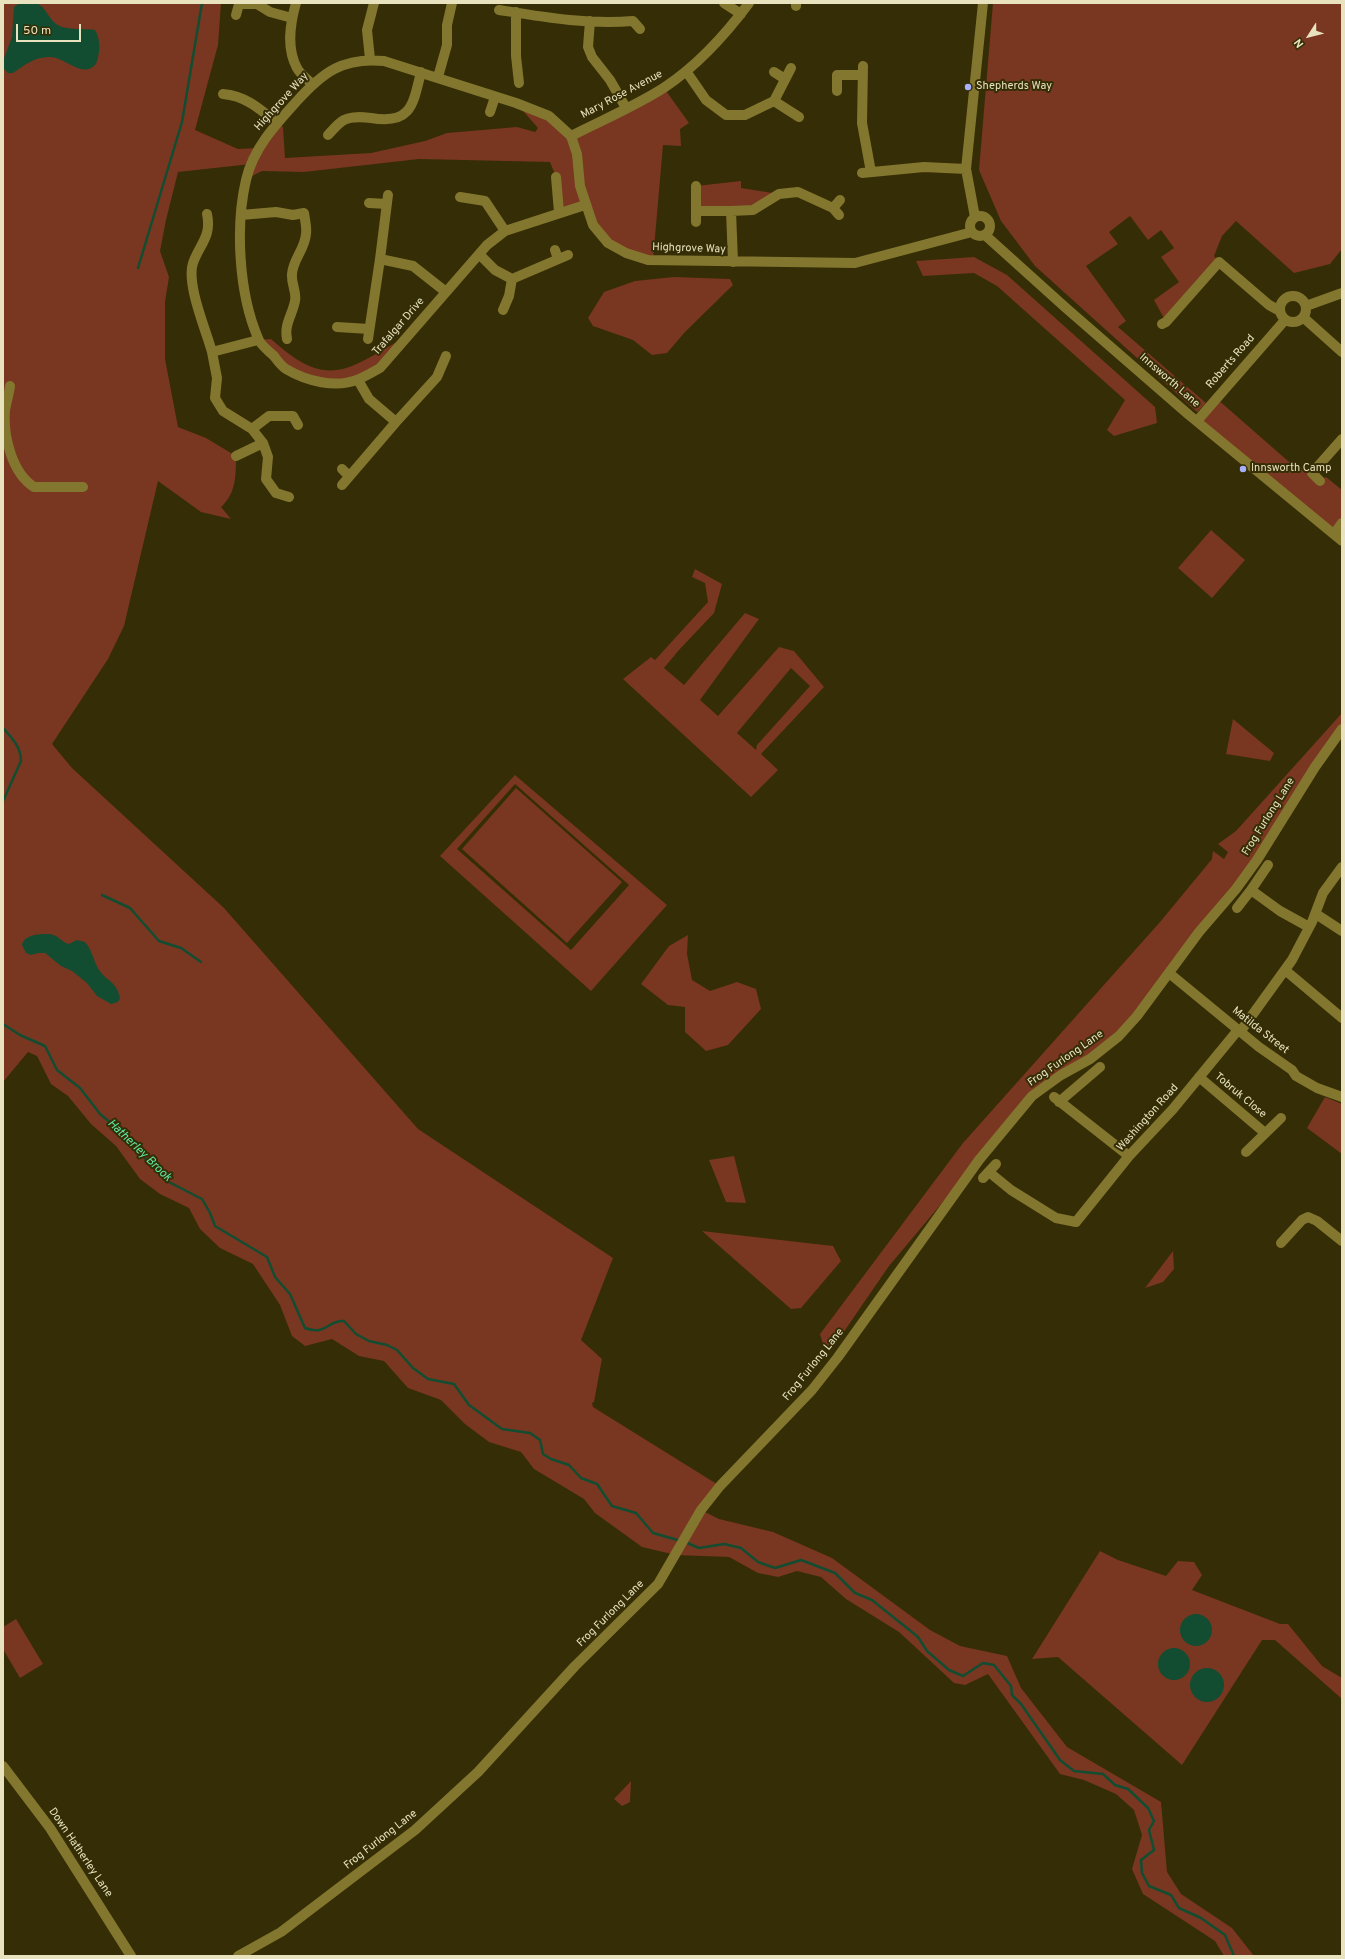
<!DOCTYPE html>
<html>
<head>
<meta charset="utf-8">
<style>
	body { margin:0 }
	#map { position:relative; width:1345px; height:1959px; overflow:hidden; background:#342d05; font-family:Overpass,sans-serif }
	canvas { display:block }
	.frame { position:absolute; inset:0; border:4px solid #e8e2bf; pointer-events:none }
	.north { position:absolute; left:1289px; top:16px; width:40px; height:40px; -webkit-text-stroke:3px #342d05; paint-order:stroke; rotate:234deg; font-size:11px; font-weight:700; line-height:16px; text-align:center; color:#e8e2bf }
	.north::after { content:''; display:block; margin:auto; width:14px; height:18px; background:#e8e2bf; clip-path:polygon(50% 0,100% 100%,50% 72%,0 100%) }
	.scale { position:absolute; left:16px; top:24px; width:65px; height:18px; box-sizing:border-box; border:2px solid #e8e2bf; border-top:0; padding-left:5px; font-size:12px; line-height:14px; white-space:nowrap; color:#e8e2bf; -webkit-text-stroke:3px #342d05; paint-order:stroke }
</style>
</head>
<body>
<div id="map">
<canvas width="1345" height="1959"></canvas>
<div class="frame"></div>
<div class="north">N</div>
<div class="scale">50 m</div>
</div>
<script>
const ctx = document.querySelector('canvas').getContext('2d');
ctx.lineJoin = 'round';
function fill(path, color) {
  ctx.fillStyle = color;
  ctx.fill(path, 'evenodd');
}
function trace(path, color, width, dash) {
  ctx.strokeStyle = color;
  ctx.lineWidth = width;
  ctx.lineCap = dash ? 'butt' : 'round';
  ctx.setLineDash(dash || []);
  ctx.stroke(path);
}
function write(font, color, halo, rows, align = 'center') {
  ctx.font = font + ' Overpass,sans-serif';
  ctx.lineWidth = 4;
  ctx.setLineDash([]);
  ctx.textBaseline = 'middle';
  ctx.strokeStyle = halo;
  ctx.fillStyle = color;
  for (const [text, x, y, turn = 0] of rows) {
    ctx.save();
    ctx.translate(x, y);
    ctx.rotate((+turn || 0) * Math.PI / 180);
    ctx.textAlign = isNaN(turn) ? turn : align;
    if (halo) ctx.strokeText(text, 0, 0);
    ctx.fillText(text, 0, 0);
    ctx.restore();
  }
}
const green = new Path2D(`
	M3 3H221L218 45 195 130 238 149 258 148 277 123 283 127 285 158 371 153 425 141 447 133 517 127 535 132 538 128 516 103 536 110 571 136 664 88 689 123 680 129 681 146 663 145 653 260 608 243 585 205 559 212 556 177 550 162 419 159 304 172 262 171 246 179 251 164 178 172 166 220 160 251 169 277 165 302V359L178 427 206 438 236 456C236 475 236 494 221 507L231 519 201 512 158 481 124 626 108 659 52 744 72 768 224 908 418 1129 613 1258 581 1340 602 1359 594 1402 592 1403 593 1407 720 1486 701 1510 719 1519 773 1532 832 1558 930 1630 960 1646 1007 1656 1021 1688 1067 1747 1161 1802 1167 1872 1181 1894 1232 1928 1254 1956H1224L1215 1941 1143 1894 1132 1869 1142 1835 1134 1810 1116 1794 1084 1780 1060 1774 988 1674 965 1685 954 1683 899 1632 846 1599 821 1577 797 1571 778 1577 758 1573 729 1557 676 1555 642 1547 595 1513 584 1499 534 1469 521 1452 489 1442 465 1424 441 1400 408 1388 384 1361 359 1356 332 1339 305 1346 292 1336 280 1305 253 1264 220 1248 200 1229 189 1208 160 1194 140 1179 116 1146 91 1124 68 1096 51 1084 37 1056 28 1052 3 1082Z
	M993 3H1342V249L1330 264 1294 273 1236 221 1222 236 1214 256 1219 262 1166 322 1154 300 1179 282 1161 257 1174 248 1161 230 1148 240 1130 216 1109 232 1118 244 1086 266 1126 321 1118 327 1206 403 1197 412 1035 266 1001 221 979 170Z
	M741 181V188L779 194 753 210 696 211V186Z
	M974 257 1007 275 1155 407 1157 423 1114 436 1107 430 1125 400 997 286 974 273 923 276 916 261Z
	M674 277 730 279 733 285 685 332 667 353 652 355 633 340 593 326 588 318 604 292 635 281Z
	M407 336 380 368 333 383 285 368 258 340 271 339C329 392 348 369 407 336Z
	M1216 398 1288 461 1312 473 1320 480 1326 477 1342 490V541L1197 421Z
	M1211 530 1245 560 1212 598 1178 568Z
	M695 569 722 584 714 613 679 650 664 668 684 685 745 613 759 619 700 700 718 716 779 647 794 651 824 687 761 754 778 770 751 797 623 679 651 657 655 660 708 602 705 583 692 577ZM791 668 810 686 757 745 756 750 737 733Z
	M1342 713V729L1257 860 1119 1036 1032 1096 889 1266 832 1349 823 1344 820 1334 963 1143 1160 922 1212 859 1213 851 1224 859 1228 852 1218 844 1236 831Z
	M1233 719 1274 753 1270 761 1226 754Z
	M515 775 667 905 591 991 440 856ZM515 784 629 885 571 950 457 849Z
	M516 788 622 882 567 943 462 849Z
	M688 935 687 954 692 980 710 991 737 982 756 989 761 1009 728 1045 706 1051 685 1032V1007L668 1005 641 984 669 946Z
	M1325 1097 1342 1104V1154L1307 1128Z
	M734 1156 746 1203 726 1202 709 1160Z
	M702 1231 833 1246 841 1261 801 1308 791 1309Z
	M1173 1251 1174 1269 1163 1282 1145 1288Z
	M1100 1551 1118 1560 1166 1576 1178 1561 1194 1562 1202 1575 1192 1590 1280 1624H1288L1322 1666 1342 1678V1699L1275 1640H1262L1182 1765 1058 1657 1032 1659Z
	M16 1619 43 1664 20 1678 3 1649V1627Z
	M631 1781 630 1802 622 1806 614 1799Z`);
const water = new Path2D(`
	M20 3 38 4C46 8 48 17 55 23 63 31 84 28 95 30 101 39 100 54 96 64 82 80 65 56 49 57 33 57 24 66 13 73H8L4 69 3 61 12 37 14 7Z
	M47 934C59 934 59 941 69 944L77 940 85 942C93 951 93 961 99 970 107 982 116 980 120 998L118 1002 111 1004 97 996 87 983 72 971 61 966 45 953H38L31 955 26 953 22 945C24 935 38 934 47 934Z
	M1180 1630a16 16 0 1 1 32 0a16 16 0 1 1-32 0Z
	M1158 1664a16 16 0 1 1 32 0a16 16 0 1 1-32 0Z
	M1190 1685a17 17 0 1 1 34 0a17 17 0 1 1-34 0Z`);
const stream = new Path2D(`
	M138 268 182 122 202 3
	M3 728C12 738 21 747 21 761L3 801
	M102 895 130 908 159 941 181 948 201 962
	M3 1024 20 1035 45 1046 57 1070 80 1088 100 1114 117 1128 165 1180 202 1199 210 1213 215 1226 267 1257 275 1277 290 1294 305 1328C327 1336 327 1320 344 1321L356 1334 369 1341 387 1345 397 1350 413 1368 428 1379 454 1384 469 1405 502 1429 530 1433 540 1440 543 1454 551 1459 569 1465 581 1478 597 1484 612 1506 636 1513 653 1533 681 1541
	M685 1542 699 1548 724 1544 741 1548 758 1562 775 1568 801 1560 835 1573 855 1593 872 1600 918 1637 927 1651 949 1670 963 1676 983 1663 994 1665 1011 1686 1012 1695 1021 1704 1060 1760 1074 1771 1103 1774 1115 1785 1128 1789 1148 1808 1154 1821 1149 1830 1154 1850 1141 1860 1142 1873 1149 1886 1171 1895 1179 1908 1201 1918 1225 1935 1234 1956`);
const minor = new Path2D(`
	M296 3C290 24 286 48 297 68 300 74 307 79 312 84
	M724 3 741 14
	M796 3V6
	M499 10C543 17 589 25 633 21L640 29
	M516 12V56L519 83
	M236 15 239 4H257L270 12 292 18
	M590 21 588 47 592 57 610 80 626 108
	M370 59 367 30 374 3
	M863 66 862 123 871 172
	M686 71 706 100 726 115H745L774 101 791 68
	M774 72 785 79
	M438 77 447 45V25L452 3
	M837 91V75H863
	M223 94C246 96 260 109 277 123
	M774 101 799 117
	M490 112 495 97
	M328 135C333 130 338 123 344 120 352 116 362 117 371 118 411 125 413 105 421 72
	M571 136C602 120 636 106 665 87 698 65 726 34 749 3
	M862 173 924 167 966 169
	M556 177 559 212
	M696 186V211H731
	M460 197 485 201 505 231
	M369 203 387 204
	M585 205 505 231 487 245 380 368C373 372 366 376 359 379 336 389 306 381 286 369 281 366 277 360 274 356 269 351 260 345 258 338 239 294 235 227 246 180 253 149 275 125 296 102 323 72 343 57 384 61L516 103 549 116 571 136 577 154 580 186 593 225 608 243 626 253 648 260 855 263 972 232
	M833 208 840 200
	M207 214C212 237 199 245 193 263 186 284 206 330 212 352
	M241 215 276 212 293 215 304 213C305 220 307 228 306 234 305 249 293 259 292 274 291 284 297 292 295 301 292 316 284 324 287 339
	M970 226a10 10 0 1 1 20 0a10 10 0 1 1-20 0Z
	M975 217 966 169 983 3
	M696 222V211
	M985 235 1066 308 1189 415 1342 541
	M555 250 558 259
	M479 254 495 270 512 279 568 255
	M380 259 388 195
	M733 262 731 211 753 210 779 194 798 192 833 208 839 215
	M1280 309a13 13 0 1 1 26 0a13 13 0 1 1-26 0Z
	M1306 306 1342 293
	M503 310 509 296 512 279
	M1304 318 1342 352
	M1162 324 1166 322 1219 262 1269 305 1280 311
	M337 327 369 329
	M368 339 380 259 413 266 446 292
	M258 340 212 352 217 378 215 398 223 411 252 429 263 443 268 457 266 479 276 493 289 497
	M10 386C9 394 6 403 5 411 3 436 12 473 34 487H83
	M1197 421 1285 320
	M396 422 437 377 446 356
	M252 429 269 416H293L298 425
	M236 456 263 443
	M342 469 349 476
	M1320 481 1312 473 1342 439
	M342 485 396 422 369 399 358 380
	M1334 534 1342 523
	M1268 865 1251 890 1280 911 1309 927
	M1237 908 1251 890
	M1316 914 1342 931
	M1285 970 1342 1018
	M1169 973 1259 1047 1292 1070 1296 1076 1317 1088 1342 1097
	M1240 1032 1292 960 1312 922 1323 893 1342 867
	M1199 1077 1265 1133
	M1054 1097 1129 1156
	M1059 1102 1100 1067
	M1246 1152 1281 1118
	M989 1172 1011 1190 1056 1218 1076 1222 1129 1156 1173 1109 1238 1030
	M983 1178 996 1164
	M1281 1243 1302 1220 1308 1217 1317 1221 1342 1241
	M3 1766 50 1828 131 1956
	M238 1956 281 1932 415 1830 478 1772 575 1666 658 1584 701 1510 720 1486 812 1390 838 1357 979 1160 1032 1096 1061 1075 1090 1059 1119 1036 1137 1016 1199 932 1236 889 1257 860 1315 767 1342 729`);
const markers = [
	[968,87,4,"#a8b0fc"],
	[1243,469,4,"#a8b0fc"]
];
const poiNames = [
	["Shepherds Way",976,87],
	["Innsworth Camp",1251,469]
];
const streetNames = [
	["Mary Rose Avenue",622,95,-28],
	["Highgrove Way",282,102,-48],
	["Highgrove Way",689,249,2],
	["Trafalgar Drive",399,327,-49],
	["Roberts Road",1231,362,-49],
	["Innsworth Lane",1169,381,41],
	["Frog Furlong Lane",1269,817,-58],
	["Matilda Street",1260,1031,38],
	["Frog Furlong Lane",1066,1059,-35],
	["Tobruk Close",1240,1096,40],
	["Washington Road",1148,1118,-48],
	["Frog Furlong Lane",814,1365,-51],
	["Frog Furlong Lane",611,1614,-45],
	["Frog Furlong Lane",381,1840,-38],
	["Down Hatherley Lane",80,1853,56]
];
const waterNames = [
	["Hatherley Brook",139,1151,44]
];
fill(green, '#793620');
fill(water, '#124d31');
trace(stream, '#124d31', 2.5);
trace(minor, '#83762e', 10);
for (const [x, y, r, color] of markers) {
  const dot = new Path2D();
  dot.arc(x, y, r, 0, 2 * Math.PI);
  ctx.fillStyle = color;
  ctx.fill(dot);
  trace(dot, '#342d05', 1.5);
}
write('11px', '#e8e2bf', '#342d05', poiNames, 'left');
write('11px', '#e8e2bf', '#342d05', streetNames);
write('italic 12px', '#5ce8a3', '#342d05', waterNames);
</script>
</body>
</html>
